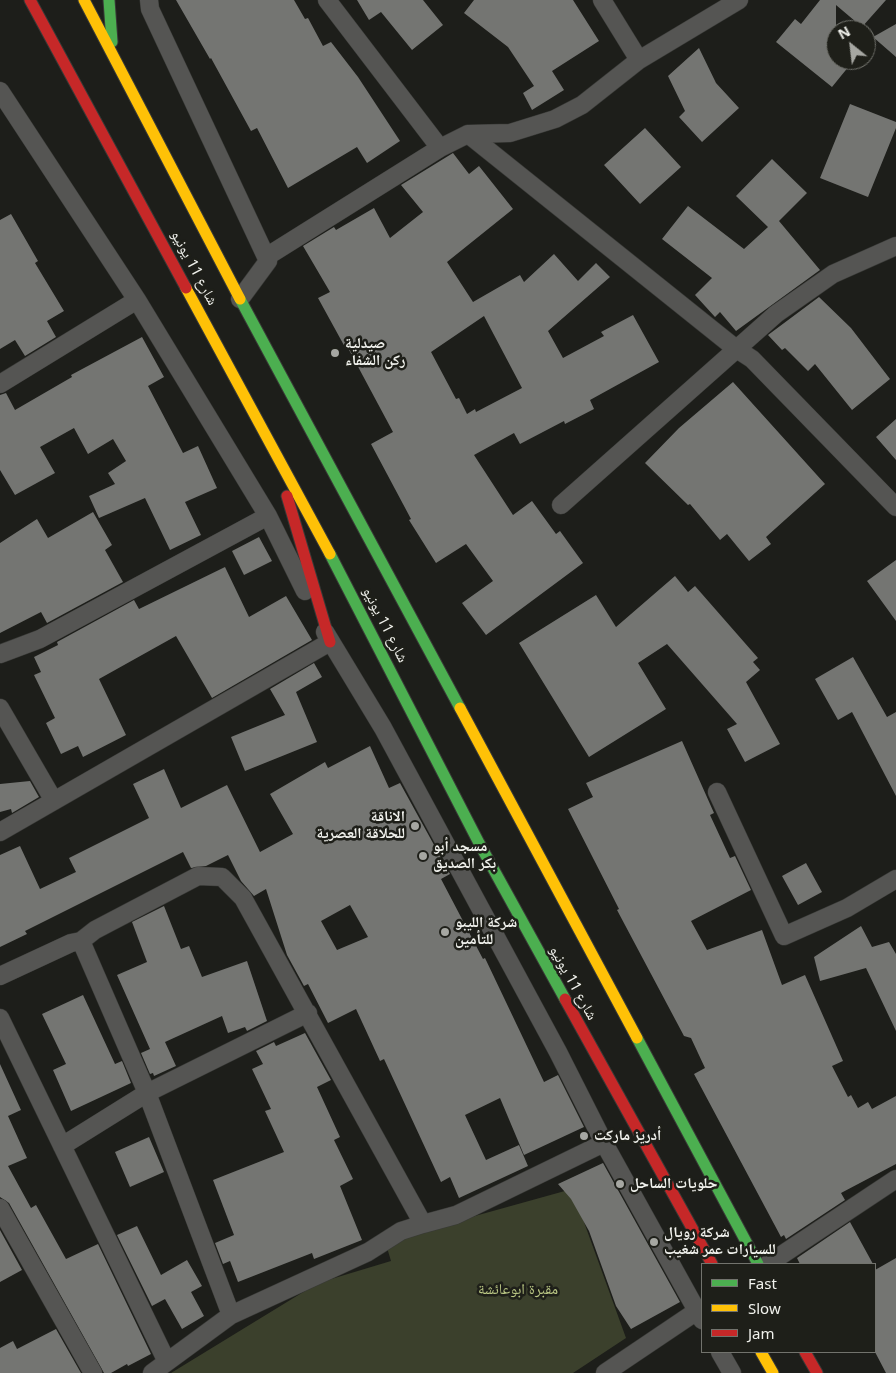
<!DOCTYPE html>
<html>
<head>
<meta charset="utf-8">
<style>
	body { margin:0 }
	#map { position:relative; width:896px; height:1373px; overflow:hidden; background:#1d1e1a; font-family:"Noto Sans",sans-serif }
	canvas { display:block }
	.legend { position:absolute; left:701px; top:1263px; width:175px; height:90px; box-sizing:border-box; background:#1e1f19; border:1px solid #72736d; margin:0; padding:6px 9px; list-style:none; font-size:15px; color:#f0f1ec }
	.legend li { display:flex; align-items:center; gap:10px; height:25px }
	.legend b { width:25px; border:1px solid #72736d }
	.north { position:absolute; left:826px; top:20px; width:50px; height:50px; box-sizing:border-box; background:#1e1f19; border:1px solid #72736d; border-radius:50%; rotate:331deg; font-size:14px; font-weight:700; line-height:20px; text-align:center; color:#f0f1ec }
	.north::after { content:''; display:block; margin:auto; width:18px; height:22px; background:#a6a7a2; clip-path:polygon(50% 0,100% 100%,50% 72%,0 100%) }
</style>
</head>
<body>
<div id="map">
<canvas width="896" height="1373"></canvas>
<ul class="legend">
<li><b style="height:6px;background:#4caf50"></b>Fast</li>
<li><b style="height:6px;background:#ffc107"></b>Slow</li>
<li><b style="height:6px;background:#c62828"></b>Jam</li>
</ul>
<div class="north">N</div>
</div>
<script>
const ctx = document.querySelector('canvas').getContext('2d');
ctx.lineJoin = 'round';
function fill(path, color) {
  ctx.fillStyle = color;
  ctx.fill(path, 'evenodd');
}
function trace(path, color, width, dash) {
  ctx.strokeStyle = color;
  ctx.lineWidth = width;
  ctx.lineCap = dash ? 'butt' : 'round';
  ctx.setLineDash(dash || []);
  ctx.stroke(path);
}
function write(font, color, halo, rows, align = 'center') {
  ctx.font = font + ' "Noto Sans","Noto Naskh Arabic",sans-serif';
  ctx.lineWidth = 5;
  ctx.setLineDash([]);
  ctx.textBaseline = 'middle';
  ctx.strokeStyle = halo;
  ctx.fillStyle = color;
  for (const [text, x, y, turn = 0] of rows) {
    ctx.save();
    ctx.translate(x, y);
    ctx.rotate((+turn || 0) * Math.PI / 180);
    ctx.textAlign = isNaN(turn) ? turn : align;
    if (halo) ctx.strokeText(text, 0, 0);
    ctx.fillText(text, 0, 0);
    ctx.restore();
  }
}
const green = new Path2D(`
	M572 1189 626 1338 573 1373H171L318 1283 391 1261 385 1241Z`);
const building = new Path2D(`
	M176 0H294L305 19 308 18 323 46 331 42 358 77 400 141 367 163 357 147 288 188 257 128 251 131 211 58 210 59Z
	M357 0H423L443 25 412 50 381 12 369 20Z
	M474 0H573L599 41 552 71 564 90 532 110 523 93 534 86 508 47 464 13Z
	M820 0H886L862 27 836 5V58L834 60H854L832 87 776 42 795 19 801 24Z
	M896 24V57L873 37Z
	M699 48 716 83 739 108 702 142 679 117 685 111 668 76Z
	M850 104 896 122V128L868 197 820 178Z
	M645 128 681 167 640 204 604 165Z
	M453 153 469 174 479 166 513 209 447 262 473 302 520 275 524 282 554 254 578 281 596 263 610 277 548 331 563 358 604 336 601 332 633 315 659 362 590 400 594 409 565 424 564 421 520 444 514 433 474 455 513 515 532 501 556 534 560 531 583 563 486 635 462 603 493 581 466 544 436 563 409 520 411 519 371 444 393 432 348 348 346 349 318 298 330 292 303 246 334 227 336 230 374 208 390 238 423 212 401 185ZM484 316 522 388 476 412 475 409 467 414 459 398 456 399 431 352Z
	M772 159 807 193 779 221 820 270 736 331 720 312 715 317 695 295 712 278 662 239 688 206 744 249 768 227 736 196Z
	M11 214 38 261 35 263 64 311 47 321 56 337 25 356 15 340 0 349V220Z
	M819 297 851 328 890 379 852 410 815 364 808 371 785 348 782 350 768 335Z
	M142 337 164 377 148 386 183 453 198 446 217 488 185 502 201 535 170 550 145 498 99 518 89 496 115 484 108 473 126 461 113 439 88 454 74 428 40 447 55 473 15 495 0 470V395L6 393 15 410 72 377 71 375Z
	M733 382 825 484 766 537 771 544 749 561 727 534 720 540 690 504 688 505 645 463 679 428Z
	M896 419V460L876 437Z
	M93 512 112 545 105 550 123 582 47 623 41 612 0 633V543L37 519 48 538Z
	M259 537 272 561 244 575 232 551Z
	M896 560V621L867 581Z
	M225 567 249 617 286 596 312 640 212 698 176 636 99 679 126 735 83 757 78 746 61 754 46 723 55 718 34 675 41 672 34 657 58 645 57 642 134 600 139 609Z
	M675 576 688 592 695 586 758 658 753 662 760 670 746 682 780 744 745 762 727 729 737 724 667 644 638 663 666 709 589 757 519 643 596 595 616 627Z
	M853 657 887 717 896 712V796L852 712 838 720 815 679Z
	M314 663 322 677 296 692 317 742 245 771 231 737 285 715 270 689Z
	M682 741 714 813 710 815 730 858 735 856 751 890 691 921 707 950 762 930 782 985 805 975 843 1061 832 1066 848 1097 851 1095 858 1108 868 1102 872 1109 896 1096V1164L841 1193 845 1200 786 1239 784 1235 781 1237 694 1074 705 1068 691 1038 684 1036 617 910 619 909 568 809 593 797 586 783Z
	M370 746 389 788 400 783 450 874 441 879 483 959 485 958 544 1082 558 1075 584 1127 524 1155 500 1098 465 1115 486 1160 519 1145 528 1166 459 1198 450 1177 441 1182 384 1059 380 1061 356 1009 328 1023 308 984 304 986 287 955 266 889 254 896 241 881 228 855 206 866 191 868 183 852 25 931 27 934 0 947V855L20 846 40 889 76 872 69 858 149 818 133 784 164 769 181 808 227 785 260 852 293 834 270 794 325 762 328 768ZM350 905 368 937 337 950 321 921Z
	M30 781 39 797 12 813 11 809 0 812V784Z
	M806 863 822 892 798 905 782 876Z
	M164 906 181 949 189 946 202 977 247 961 267 1021 247 1031 245 1027 228 1033 222 1016 165 1042 176 1066 154 1076 153 1073 150 1074 141 1053 150 1049 117 975 147 962 132 922Z
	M861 926 872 947 889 942 896 954V1031L866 968 820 981 814 957Z
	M83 995 115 1064 122 1061 131 1083 71 1111 53 1070 66 1064 42 1014Z
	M305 1033 331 1080 317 1087 340 1137 334 1140 353 1179 340 1186 362 1240 314 1259 312 1253 238 1282 230 1261 223 1264 215 1243 234 1235 213 1180 284 1152 265 1111 271 1109 252 1069 263 1064 256 1051 274 1042 276 1046Z
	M0 1064 21 1110 8 1116 27 1158 8 1166 31 1208 36 1205 66 1259 98 1244 151 1354 128 1366 127 1364 111 1373H104L9 1203 0 1197Z
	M149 1137 164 1172 130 1187 115 1152Z
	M603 1163 680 1302 631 1329 616 1306 589 1231 571 1199 558 1184Z
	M850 1222 873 1264H800L797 1258Z
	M137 1226 161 1275 187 1260 202 1286 191 1292 204 1316 182 1329 165 1299 152 1306 117 1235Z
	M0 1230 22 1270 0 1282Z
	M896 1258V1373H886L875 1352V1270Z
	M56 1329 81 1373H0V1348L13 1341 17 1349Z`);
const street = new Path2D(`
	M149 0 150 9 268 261 240 299
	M327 0 440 148
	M639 60 739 0
	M0 91 137 300
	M468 134 735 348 752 359 896 507
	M266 257 440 148 468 134 510 133 555 119 582 105 639 60 602 0
	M0 384 137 300 268 516 305 591
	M561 505 776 314 833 274 896 246
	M325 632 383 728 558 1052 604 1143 702 1320
	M0 654 40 639 268 516
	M0 708 54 801
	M717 792 784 936 847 908 896 879
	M0 832 330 642
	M0 976 71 943 81 941
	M0 1018 167 1362
	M62 1146 147 1093 308 1013
	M0 1208 93 1373
	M768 1264 896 1179
	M231 1315 147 1093 81 941 95 930 198 876 222 877 243 898 423 1224 456 1215 604 1143
	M720 1352 732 1373
	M152 1373 231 1315 368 1252 401 1231 423 1224
	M605 1373 697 1311`);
const fast = new Path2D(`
	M109 0 112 42
	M240 299 460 708
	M330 554 479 843 565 999
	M637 1038 758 1264`);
const slow = new Path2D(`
	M84 0 240 299
	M186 288 330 554
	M460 708 637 1038
	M761 1352 773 1373`);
const jam = new Path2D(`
	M30 0 186 288
	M287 496 330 642
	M565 999 712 1264
	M805 1352 817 1373`);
const markers = [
	[335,353,5,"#a6a7a2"],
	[415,826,5,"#a6a7a2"],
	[423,856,5,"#a6a7a2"],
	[445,932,5,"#a6a7a2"],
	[584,1136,5,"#a6a7a2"],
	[620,1184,5,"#a6a7a2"],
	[654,1242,5,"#a6a7a2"]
];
const streetNames = [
	["شارع 11 يونيو",194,268,62],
	["شارع 11 يونيو",385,625,63],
	["شارع 11 يونيو",573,983,61]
];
const poiNames = [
	["صيدلية",345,344],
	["ركن الشفاء",345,361],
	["الاناقة",405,817,"right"],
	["للحلاقة العصرية",405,834,"right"],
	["مسجد أبو",433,847],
	["بكر الصديق",433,864],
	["شركة الليبو",455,923],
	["للتأمين",455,940],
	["أدريز ماركت",594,1136],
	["حلويات الساحل",630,1184],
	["شركة رويال",664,1233],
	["للسيارات عمر شغيب",664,1250]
];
const parkNames = [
	["مقبرة ابوعائشة",518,1290]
];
fill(green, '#3b402c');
fill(building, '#747572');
trace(street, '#393a37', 19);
trace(fast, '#393a37', 13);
trace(slow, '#393a37', 13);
trace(jam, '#393a37', 13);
trace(street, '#555553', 18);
trace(fast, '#4caf50', 11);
trace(slow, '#ffc107', 11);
trace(jam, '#c62828', 11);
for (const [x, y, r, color] of markers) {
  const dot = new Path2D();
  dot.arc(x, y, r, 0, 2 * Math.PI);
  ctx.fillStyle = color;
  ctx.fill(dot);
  trace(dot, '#1e1f19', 2);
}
write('15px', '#f0f1ec', '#1e1f19', streetNames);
write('bold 15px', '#f0f1ec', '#1e1f19', poiNames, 'left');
write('15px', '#bac784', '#1e1f19', parkNames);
</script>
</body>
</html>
